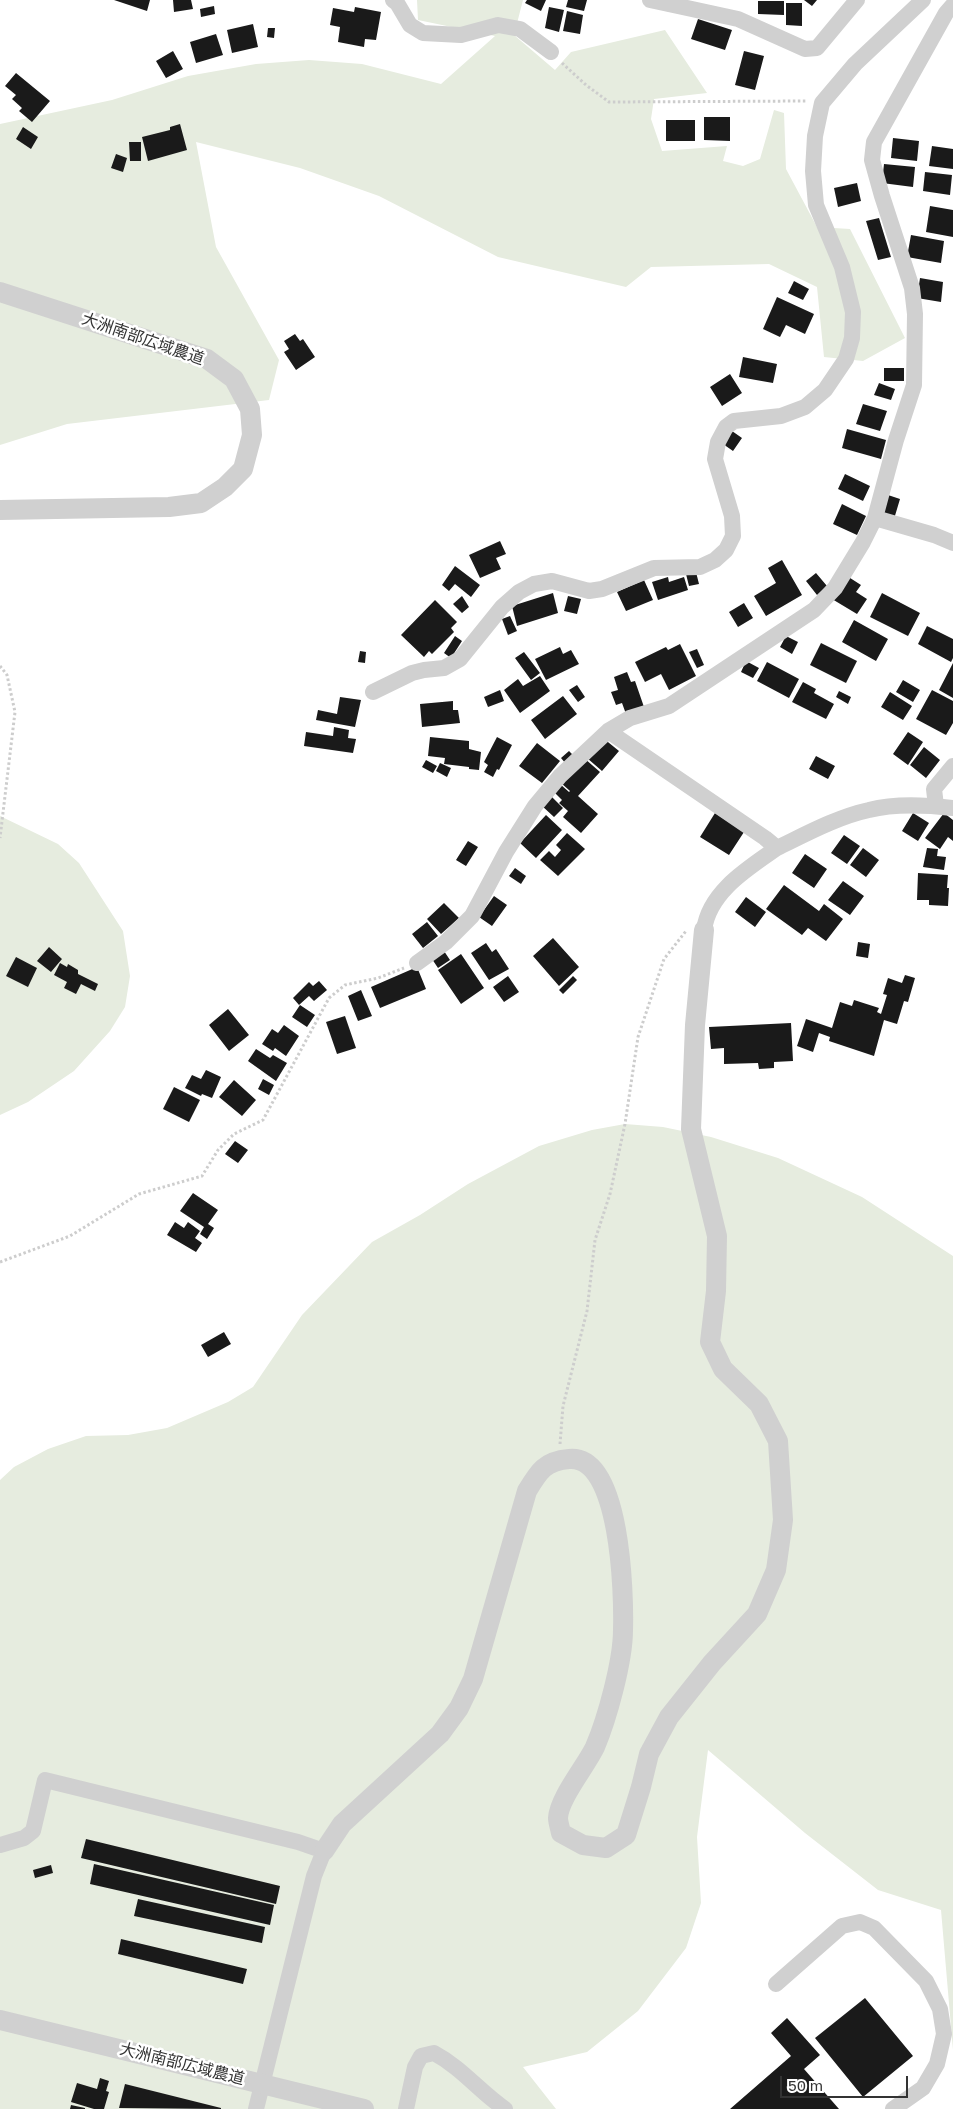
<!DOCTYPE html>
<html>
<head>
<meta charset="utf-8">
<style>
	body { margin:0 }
	#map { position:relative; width:953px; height:2109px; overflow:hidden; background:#fff; font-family:"Golos Text",sans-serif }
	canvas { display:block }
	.scale { position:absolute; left:780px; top:2076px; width:128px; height:22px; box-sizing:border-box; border:2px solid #333; border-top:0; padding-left:6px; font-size:15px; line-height:18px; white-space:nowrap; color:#333; -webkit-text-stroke:4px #fff; paint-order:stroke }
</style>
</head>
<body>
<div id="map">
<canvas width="953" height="2109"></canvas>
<div class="scale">50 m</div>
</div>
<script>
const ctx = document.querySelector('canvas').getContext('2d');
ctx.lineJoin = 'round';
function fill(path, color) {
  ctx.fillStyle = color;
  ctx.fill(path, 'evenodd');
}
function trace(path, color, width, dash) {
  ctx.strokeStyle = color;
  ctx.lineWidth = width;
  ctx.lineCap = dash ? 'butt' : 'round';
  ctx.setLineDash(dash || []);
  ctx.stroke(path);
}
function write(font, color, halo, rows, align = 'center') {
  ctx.font = font + ' "Golos Text","Noto Sans JP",sans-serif';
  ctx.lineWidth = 5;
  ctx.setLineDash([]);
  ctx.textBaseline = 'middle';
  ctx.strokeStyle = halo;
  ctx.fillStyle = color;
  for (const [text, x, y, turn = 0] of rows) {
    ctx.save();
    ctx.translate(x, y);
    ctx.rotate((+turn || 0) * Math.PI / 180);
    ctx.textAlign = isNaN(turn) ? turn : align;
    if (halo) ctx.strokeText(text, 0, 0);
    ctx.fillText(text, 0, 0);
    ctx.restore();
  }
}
const green = new Path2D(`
	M417 0H523L514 35 555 70 571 52 665 30 707 93 654 99 651 119 662 151 727 146 723 161 743 166 760 159 774 110 784 113 786 169 817 227 850 229 905 338 863 361 824 357 817 287 769 264 651 267 626 287 498 257 379 196 300 168 196 142 216 247 279 360 269 400 67 424 0 445V124L112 100 188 76 256 64 309 60 362 64 441 84 495 36 418 20Z
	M0 816 58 844 79 863 123 931 130 976 125 1007 110 1031 74 1071 28 1102 0 1115Z
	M625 1124 663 1127 711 1137 778 1158 862 1197 953 1256V2050L941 1910 878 1890 805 1833 708 1750 697 1837 701 1903 686 1948 638 2011 587 2052 523 2067 556 2109H0V1480L14 1467 48 1449 86 1436 128 1435 167 1428 228 1402 253 1387 302 1315 372 1242 420 1215 468 1184 539 1146 592 1130Z`);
const building = new Path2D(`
	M114 0H150L147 11Z
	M173 0H191L193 9 174 12Z
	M527 0H546L541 11 525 3Z
	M568 0H587L584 11 566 7Z
	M804 0H817L812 6Z
	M758 1H784V15L758 14Z
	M786 3H802V26L786 25Z
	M214 6 215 14 201 17 200 9Z
	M355 7 381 12 376 40 365 39 364 47 338 42 340 27 330 25 333 8 354 12Z
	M549 7 564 10 559 32 545 28Z
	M567 11 583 15 580 34 563 31Z
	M698 19 732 30 725 50 691 39Z
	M253 24 258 47 232 53 227 30Z
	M268 28H275L274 38 267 37Z
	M216 34 223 55 196 63 190 42Z
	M173 51 183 69 166 78 156 61Z
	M744 51 764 56 755 90 735 85Z
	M16 73 50 101 32 122 19 111 22 108 12 99 16 95 5 86Z
	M704 117H730V141L704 140Z
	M666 120H695V141H666Z
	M180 124 187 150 148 161 142 137 170 130V127Z
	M23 127 38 137 31 149 16 139Z
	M893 138 919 141 917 161 891 158Z
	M129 142H141V161H130Z
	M932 146 953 149V169L929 166Z
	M116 154 127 158 123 172 111 168Z
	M884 164 915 167 913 187 882 183Z
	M925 172 952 175 950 195 923 191Z
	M857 183 861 201 838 207 834 188Z
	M930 206 953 210V237L926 232Z
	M879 218 891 257 878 260 866 221Z
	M911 235 944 241 941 263 907 257Z
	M920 278 943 282 941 302 917 298Z
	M794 281 809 289 803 300 788 293Z
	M777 297 814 314 805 334 786 325 780 337 763 329Z
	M295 334 300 341 303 339 315 357 296 370 284 352 289 349 284 341Z
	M743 357 777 364 773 383 739 377Z
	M884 368H904V381H884Z
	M730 374 742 393 722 406 710 387Z
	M879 383 895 389 891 400 874 395Z
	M863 404 887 411 880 431 856 424Z
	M847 429 886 440 881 459 842 448Z
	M732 431 742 438 733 451 723 444Z
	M845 474 870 486 863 501 838 489Z
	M885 494 900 499 894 519 879 511Z
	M842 504 866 516 857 535 833 524Z
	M500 541 506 554 496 558 501 569 480 578 469 555Z
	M782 560 802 595 766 616 754 596 776 583 768 568Z
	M455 566 480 585 471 597 455 584 449 591 442 585Z
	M696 572 699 584 689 586 686 574Z
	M816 573 827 586 817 595 806 581Z
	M847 576 861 585 856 592 867 599 857 614 832 599Z
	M668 577 669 582 684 577 688 590 658 600 652 582Z
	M644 580 653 600 626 611 617 592Z
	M553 593 558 613 517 626 512 606Z
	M882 593 920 613 908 636 870 617Z
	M462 596 469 607 462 613 453 604Z
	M568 596 581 599 577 614 564 611Z
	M435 600 457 622 451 628 454 632 432 654 429 651 424 657 401 635Z
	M744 603 753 618 738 627 729 612Z
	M510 616 517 631 508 635 502 619Z
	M854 620 888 639 876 661 842 642Z
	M927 626 953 639V658L951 662 918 644Z
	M455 636 462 641 451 658 444 653Z
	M786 636 798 642 792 654 780 647Z
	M821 643 857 661 846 683 810 665Z
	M680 644 696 676 669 690 661 674 645 682 635 662 666 647 668 650Z
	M560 647 563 654 571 650 579 664 546 680 535 659Z
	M697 649 704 665 697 668 689 652Z
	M360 651 366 652 365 663 358 662Z
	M524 652 540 673 531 680 515 658Z
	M746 661 759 668 753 678 741 672Z
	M767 662 799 679 789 698 757 681Z
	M953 663V698L939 690Z
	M627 672 631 682 635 681 644 707 626 714 622 703 616 705 611 692 618 690 614 677Z
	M540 676 550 691 520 713 504 690 518 679 523 686Z
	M903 680 920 690 913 702 896 692Z
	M803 682 816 689 814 693 834 704 826 719 792 702Z
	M577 685 585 697 578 702 569 690Z
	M500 690 504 701 488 707 484 697Z
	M932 690 953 701V723L946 735 916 719Z
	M839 691 851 697 848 704 836 697Z
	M890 692 912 706 903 720 881 707Z
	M563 696 577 714 545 739 531 720Z
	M340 697 361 700 355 727 316 720 318 710 337 714Z
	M453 701V710H458L460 723 422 727 420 704Z
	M334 727 349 730 348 738 356 739 353 753 304 746 306 732 333 736Z
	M908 732 923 742 908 765 893 754Z
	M430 737 469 741V749L481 752 479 770 469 769V767L444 764 445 758 428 756Z
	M497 737 512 745 499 770 497 769 493 777 484 772 488 765 484 762Z
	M603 738 619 751 602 771 587 758Z
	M537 743 560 761 542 783 519 766Z
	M924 747 940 760 926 778 910 765Z
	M569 751 574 756 566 764 561 758Z
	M816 756 835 766 828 779 809 769Z
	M584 758 600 772 578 796 598 814 581 833 563 817 568 811 559 803 562 800 554 792 560 784 569 792 570 791 561 783Z
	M426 760 437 766 433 773 422 767Z
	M440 763 451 768 447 777 436 771Z
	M550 795 563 808 554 817 541 805Z
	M715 813 744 832 729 855 700 837Z
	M913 813 929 823 918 841 902 831Z
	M944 813 953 820V841L948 837 940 849 925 838Z
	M546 815 562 830 536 858 520 843Z
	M567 833 585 849 558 876 540 860 549 851 555 857 561 850 556 845Z
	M844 835 860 846 847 864 831 853Z
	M468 841 478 847 466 866 456 860Z
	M863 848 879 860 866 877 850 865Z
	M927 848 938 849 937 856 946 857 944 870 923 867Z
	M805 854 827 869 814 888 792 873Z
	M515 868 526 876 521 884 509 876Z
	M918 873 948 875 947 888H949L948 906 929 905V900H917Z
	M843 881 864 896 850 915 828 900Z
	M784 885 819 911 824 904 843 919 826 941 808 928 802 935 766 909Z
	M494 896 507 905 492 926 479 917Z
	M746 897 766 912 755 927 735 912Z
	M444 903 459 918 441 934 427 919Z
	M427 922 438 936 423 948 412 934Z
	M553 938 579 967 559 986 533 956Z
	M858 942 870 944 868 958 856 956Z
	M486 943 492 952 496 949 509 969 489 980 471 953Z
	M49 947 62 959 51 972 37 961Z
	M444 951 450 960 438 968 432 959Z
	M461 954 484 988 461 1004 438 970Z
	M16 957 37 968 28 987 6 976Z
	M60 963 67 967 68 964 78 970V974L98 984 95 991 81 984 76 994 64 988 67 982 54 975Z
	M417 967 426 989 380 1008 371 987Z
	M905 975 915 978 908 1002 904 1001 897 1024 884 1020 874 1056 829 1041 830 1037 819 1033 813 1052 797 1046 806 1019 832 1028 840 1002 852 1006 854 1000 879 1008 877 1012 881 1014 887 995 883 994 888 978 902 983Z
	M508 976 519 992 504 1002 493 987Z
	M573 976 577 980 563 994 559 990Z
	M319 981 327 990 314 1001 309 996 299 1005 293 998 309 982 313 986Z
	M361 990 372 1016 358 1021 348 996Z
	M300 1005 315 1015 307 1027 292 1017Z
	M228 1009 249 1035 229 1051 209 1025Z
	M345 1016 356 1048 337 1054 326 1022Z
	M791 1023 793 1061 774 1062V1068L759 1069 758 1063 724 1064V1048L711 1049 709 1027Z
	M284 1025 299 1036 286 1056 275 1048 273 1051 262 1044 272 1029 278 1033Z
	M256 1049 270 1058 273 1055 287 1063 276 1081 248 1061Z
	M206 1070 221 1077 212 1098 202 1094 201 1096 185 1088 192 1075 201 1079Z
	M263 1079 274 1085 269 1095 258 1089Z
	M234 1080 256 1100 242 1116 219 1097Z
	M174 1087 200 1100 189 1122 163 1109Z
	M235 1141 248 1150 238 1163 225 1154Z
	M193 1193 218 1210 208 1224 214 1228 207 1239 200 1234 204 1227 180 1211Z
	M175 1222 184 1228 188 1222 200 1231 195 1238 202 1243 196 1252 167 1235Z
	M224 1332 231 1344 208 1357 201 1345Z
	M86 1839 280 1886 276 1904 81 1858Z
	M94 1864 274 1905 270 1925 90 1884Z
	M51 1865 53 1873 35 1878 33 1870Z
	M138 1899 265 1927 262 1943 134 1916Z
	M121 1939 247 1969 243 1984 118 1954Z
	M865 1998 913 2056 863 2097 815 2038Z
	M787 2018 820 2055 804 2069 839 2109H730L791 2056 771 2033Z
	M100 2078 109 2081 106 2091 109 2092 104 2109H94L71 2102 77 2083 97 2089Z
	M125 2084 221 2108V2109L119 2108Z
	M71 2105 85 2108V2109H70Z`);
const path = new Path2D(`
	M562 63 586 85 609 102 807 101
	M0 666 7 675 15 712 0 838
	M0 1262 70 1236 139 1194 202 1176 218 1150 234 1134 263 1120 329 998 345 985 378 978 404 968
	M560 1444 563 1406 587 1311 595 1240 610 1194 625 1124 638 1037 664 959 686 931`);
const minor = new Path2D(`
	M393 0 397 3 410 25 423 33 461 35 498 25 520 29 551 52
	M650 0 738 19 805 49 817 48 857 0
	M875 518 934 535 953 543
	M373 692 412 673 424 670 444 668 460 659 502 607 519 592 534 584 552 581 589 591 602 589 654 568 700 567 715 560 726 550 733 536 732 516 715 459 718 442 726 427 734 421 781 416 805 407 825 390 846 359 852 338 853 312 842 267 816 205 813 171 815 136 822 103 855 64 923 0
	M608 731 765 838 777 848C806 834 837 817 869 810 896 803 926 805 953 808
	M936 806 934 789 953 766
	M704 930C709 892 747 869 777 848
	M417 963 446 942 472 916 506 852 535 806 560 776 608 731 630 718 669 706 814 610 835 588 863 542 875 518 896 440 914 385 915 314 912 288 882 196 872 160 874 142 946 13 953 5
	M0 1845 24 1838 33 1831 45 1780 298 1842 324 1851 314 1876 256 2109
	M776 1984 842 1926 860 1922 874 1928 926 1981 940 2009 944 2034 937 2064 923 2088 893 2109
	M406 2109 415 2067 421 2056 434 2053C462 2068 479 2091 505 2109`);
const tertiary = new Path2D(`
	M0 292 207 359 234 379 250 409 252 435 243 469 225 487 201 503 169 507 0 510
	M324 1851 342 1824 440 1734 459 1708 473 1679 527 1491C539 1471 545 1461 569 1459 621 1454 624 1595 623 1630 623 1661 607 1719 595 1747 586 1766 559 1798 558 1818 558 1822 560 1828 561 1833L583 1845 606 1848 626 1835 641 1787 649 1754 669 1717 712 1663 757 1614 776 1570 783 1520 778 1441 759 1404 723 1369 710 1342 716 1291 717 1236 691 1129 695 1025 704 930
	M0 2020 364 2109`);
const streetNames = [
	["大洲南部広域農道",143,339,19],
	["大洲南部広域農道",182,2064,14]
];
fill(green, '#e6ecdf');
fill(building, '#1a1a1a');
trace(path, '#cdcdcd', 3, [2.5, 2.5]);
trace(minor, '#d0d0d0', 16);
trace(tertiary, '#d0d0d0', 20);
write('16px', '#333', '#fff', streetNames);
</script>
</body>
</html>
